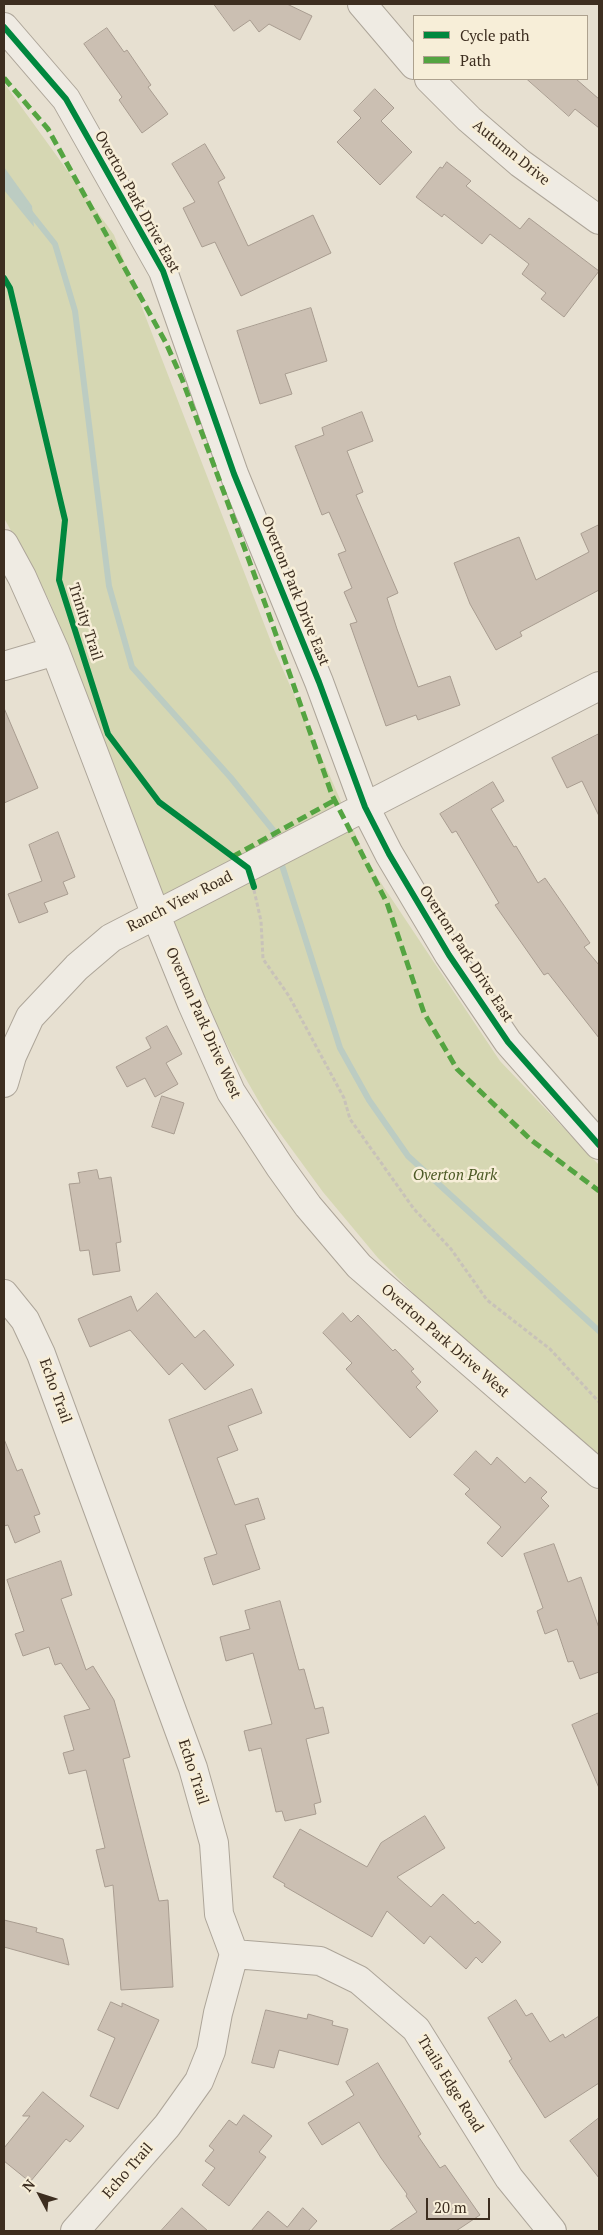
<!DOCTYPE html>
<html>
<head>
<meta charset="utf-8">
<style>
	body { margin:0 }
	#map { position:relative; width:603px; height:2235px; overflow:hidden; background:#e7e0d1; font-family:"PT Serif",serif }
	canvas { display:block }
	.frame { position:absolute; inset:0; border:5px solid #3d2e20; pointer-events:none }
	.legend { position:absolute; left:413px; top:15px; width:175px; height:65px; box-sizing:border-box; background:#f7eed8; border:1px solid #ada18e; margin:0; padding:6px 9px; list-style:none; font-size:15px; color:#3d2e20 }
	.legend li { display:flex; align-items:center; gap:10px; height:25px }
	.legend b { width:25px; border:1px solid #ada18e }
	.north { position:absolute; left:15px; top:2170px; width:50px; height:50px; -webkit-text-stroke:4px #f7eed8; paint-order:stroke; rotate:310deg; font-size:14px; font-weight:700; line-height:20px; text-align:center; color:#3d2e20 }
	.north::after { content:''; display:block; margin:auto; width:18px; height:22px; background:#3d2e20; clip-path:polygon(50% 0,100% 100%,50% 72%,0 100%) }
	.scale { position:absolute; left:426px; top:2198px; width:64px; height:22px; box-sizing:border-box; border:2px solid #3d2e20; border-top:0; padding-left:6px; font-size:15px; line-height:18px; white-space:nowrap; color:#3d2e20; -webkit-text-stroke:4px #f7eed8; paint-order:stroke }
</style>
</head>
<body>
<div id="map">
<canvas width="603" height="2235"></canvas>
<div class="frame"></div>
<ul class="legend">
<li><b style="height:6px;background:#00873e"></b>Cycle path</li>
<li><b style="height:6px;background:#54a441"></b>Path</li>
</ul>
<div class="north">N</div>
<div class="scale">20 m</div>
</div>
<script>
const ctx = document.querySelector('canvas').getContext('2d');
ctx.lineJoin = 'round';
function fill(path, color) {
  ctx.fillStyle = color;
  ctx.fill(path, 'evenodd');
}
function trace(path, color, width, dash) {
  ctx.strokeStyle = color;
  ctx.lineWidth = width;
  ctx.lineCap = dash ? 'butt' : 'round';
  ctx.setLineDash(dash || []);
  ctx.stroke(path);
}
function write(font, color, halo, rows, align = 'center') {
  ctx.font = font + ' "PT Serif",serif';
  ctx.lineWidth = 5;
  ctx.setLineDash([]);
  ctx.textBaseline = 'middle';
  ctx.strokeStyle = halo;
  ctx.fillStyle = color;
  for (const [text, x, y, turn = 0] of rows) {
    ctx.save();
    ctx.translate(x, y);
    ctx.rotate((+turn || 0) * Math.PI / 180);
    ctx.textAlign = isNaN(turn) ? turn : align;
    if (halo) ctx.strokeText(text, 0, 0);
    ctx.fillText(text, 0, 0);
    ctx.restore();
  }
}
const green = new Path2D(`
	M4 83 114 235 273 647 369 865 500 1061 599 1165V1457L435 1315 378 1258 323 1192 266 1114 230 1051 190 971 49 600 4 518Z`);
const water = new Path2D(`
	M4 167 32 206 34 227 4 190Z`);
const stream = new Path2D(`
	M28 210 55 244 75 311 109 586 132 667 231 778 273 830 276 844
	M280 859 340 1048 369 1100 408 1156 599 1331`);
const building = new Path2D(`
	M214 4H287L312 16 300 40 269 24 259 32 250 20 234 31Z
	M107 28 124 52 127 50 151 85 148 87 168 114 142 133 119 100 122 97 84 44Z
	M527 79H576L599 99V128L575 109 569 116Z
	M375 89 394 108 381 121 412 152 380 185 337 142 361 118 354 111Z
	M205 144 225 178 218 182 248 246 313 215 331 253 241 296 215 242 202 247 183 208 195 202 172 164Z
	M447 162 471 181 466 186 520 229 529 218 599 271 564 317 541 299 546 293 522 274 529 264 490 234 482 244 444 214 442 217 416 197 440 167 442 168Z
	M311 308 327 361 285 374 292 394 260 404 237 331Z
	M362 412 373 441 347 451 363 492 356 495 398 593 387 598 397 629 418 687 450 676 460 705 418 720 416 715 386 726 350 624 357 622 344 592 352 588 338 554 346 551 329 512 322 515 295 446 324 435 322 428Z
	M599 525V590L520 632 522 636 496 650 470 604 454 563 519 537 536 580 589 552 581 534Z
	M4 708 38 788 4 803Z
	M599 734V816L582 781 567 788 552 758Z
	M493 782 504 801 491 809 514 847 516 846 538 883 545 878 590 943 584 947 599 965V1038L548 973 544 975 495 905 499 903 456 831 452 833 440 814Z
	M58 832 75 877 63 882 68 894 44 903 48 912 19 923 8 894 42 881 29 845Z
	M167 1026 182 1054 166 1063 178 1084 155 1097 145 1078 127 1087 116 1067 151 1048 146 1038Z
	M162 1096 184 1103 174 1134 152 1127Z
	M97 1170 99 1179 111 1177 121 1242 116 1243 120 1271 93 1275 89 1250 80 1251 69 1184 80 1183 78 1173Z
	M157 1293 195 1338 204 1330 234 1365 205 1390 182 1363 169 1375 130 1330 90 1347 78 1319 131 1296 137 1311Z
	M343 1313 351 1322 358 1315 393 1351 395 1349 414 1369 411 1371 421 1382 416 1387 438 1411 410 1438 346 1369 352 1363 323 1333Z
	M252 1389 262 1413 228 1426 238 1450 217 1458 235 1505 258 1498 265 1519 245 1525 260 1569 213 1585 204 1558 217 1554 169 1420Z
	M4 1439 17 1471 22 1469 40 1514 34 1516 40 1532 15 1543 8 1525 4 1526Z
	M476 1451 491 1465 497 1457 525 1483 530 1477 547 1492 541 1498 549 1506 502 1557 487 1543 501 1527 465 1494 470 1489 454 1475Z
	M554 1544 568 1582 581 1577 599 1628V1672L580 1679 573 1661 568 1662 557 1629 545 1634 537 1611 543 1608 524 1554Z
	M61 1561 72 1595 61 1599 86 1670 93 1666 114 1700 130 1757 123 1759 159 1901 168 1900 173 1987 121 1990 113 1885 105 1887 96 1850 105 1848 86 1770 69 1774 63 1753 74 1750 64 1716 90 1709 61 1663 55 1665 49 1647 23 1656 15 1634 24 1631 7 1580Z
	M280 1601 299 1670 304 1669 315 1709 323 1707 329 1733 306 1739 321 1802 314 1804 316 1814 285 1821 282 1811 276 1812 261 1748 249 1751 244 1731 272 1724 253 1653 226 1661 220 1637 250 1629 245 1611Z
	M599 1713V1788L572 1725Z
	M425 1816 445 1848 397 1877 431 1907 443 1894 475 1924 478 1921 501 1942 482 1963 476 1957 466 1969 430 1936 424 1944 387 1911 372 1937 284 1886 285 1884 273 1877 300 1829 367 1867 381 1843Z
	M4 1920 37 1928 36 1932 63 1939 69 1965 4 1947Z
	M516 2000 526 2016 532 2013 550 2042 563 2034 565 2038 599 2016V2083L545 2118 509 2061 512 2059 488 2018Z
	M111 2002 122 2007V2003L159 2020 118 2109 90 2096 115 2038 98 2030Z
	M266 2010 307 2019 308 2014 333 2021 332 2025 348 2029 338 2065 279 2050 274 2068 252 2063Z
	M378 2063 421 2134 418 2136 440 2168 445 2165 480 2215 456 2231H389L417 2212 406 2196 407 2194 381 2158 359 2122 322 2145 308 2123 354 2095 346 2082Z
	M43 2092 84 2126 70 2142 66 2139 30 2182 4 2161V2148L30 2116H23Z
	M244 2115 272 2136 259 2152 266 2157 229 2206 202 2185 215 2168 205 2161 214 2150 209 2146 229 2120 236 2125Z
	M599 2118V2178L570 2141Z
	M182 2208 190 2215 208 2231H161Z
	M303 2208 317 2221 308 2231H251L268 2211 287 2227Z`);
const path = new Path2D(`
	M254 890 261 921 263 959 289 996 344 1098 350 1119 414 1209 451 1249 487 1300 550 1349 599 1402`);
const minor = new Path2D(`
	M362 4 414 65
	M4 27 66 99 163 271 234 474 319 682 365 807 389 854 449 955 508 1042 599 1145
	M429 79 469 119 520 163 599 220
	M4 544 22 577 55 651 155 913 192 1004 231 1092 280 1167 308 1206 359 1266 599 1474
	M4 666 55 651
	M4 1083 12 1056 30 1017 77 967 111 938 599 686
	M4 1294 25 1320 41 1354 193 1768 214 1843 219 1914 234 1954 218 2013 211 2051 199 2081 167 2126 75 2231
	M234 1954 320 1961 359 1980 416 2029 509 2178 552 2231`);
const quiet = new Path2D(`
	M4 78 48 129 166 343 182 379 267 609 332 795 387 903 424 1013 457 1069 531 1140 599 1191
	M232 857 335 800`);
const cycleway = new Path2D(`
	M4 27 66 99 163 271 234 474 319 682 365 807 389 854 449 955 508 1042 599 1145
	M4 278 10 288 65 520 59 580 108 734 159 802 248 868 254 887`);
const streetNames = [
	["Autumn Drive",511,153,39],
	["Overton Park Drive East",137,202,61],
	["Overton Park Drive East",295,591,68],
	["Trinity Trail",85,622,72],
	["Ranch View Road",180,902,-27],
	["Overton Park Drive East",466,954,57],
	["Overton Park Drive West",203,1023,66],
	["Overton Park Drive West",445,1341,41],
	["Echo Trail",55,1391,70],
	["Echo Trail",193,1772,72],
	["Trails Edge Road",450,2084,58],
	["Echo Trail",128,2171,-49]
];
const parkNames = [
	["Overton Park",455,1176]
];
fill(green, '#d6d7b3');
fill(water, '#bcccc2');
trace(stream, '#bcccc2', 6);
fill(building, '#cbbfb2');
trace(building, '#a89c90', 1);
trace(minor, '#ada599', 30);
trace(path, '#c8c2b9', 3, [4, 2.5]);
trace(minor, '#efebe3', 28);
trace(quiet, '#54a441', 5, [10, 5]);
trace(cycleway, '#00873e', 6);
write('15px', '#3d2e20', '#f7eed8', streetNames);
write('italic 15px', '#4d5a26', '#f7eed8', parkNames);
</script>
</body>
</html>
